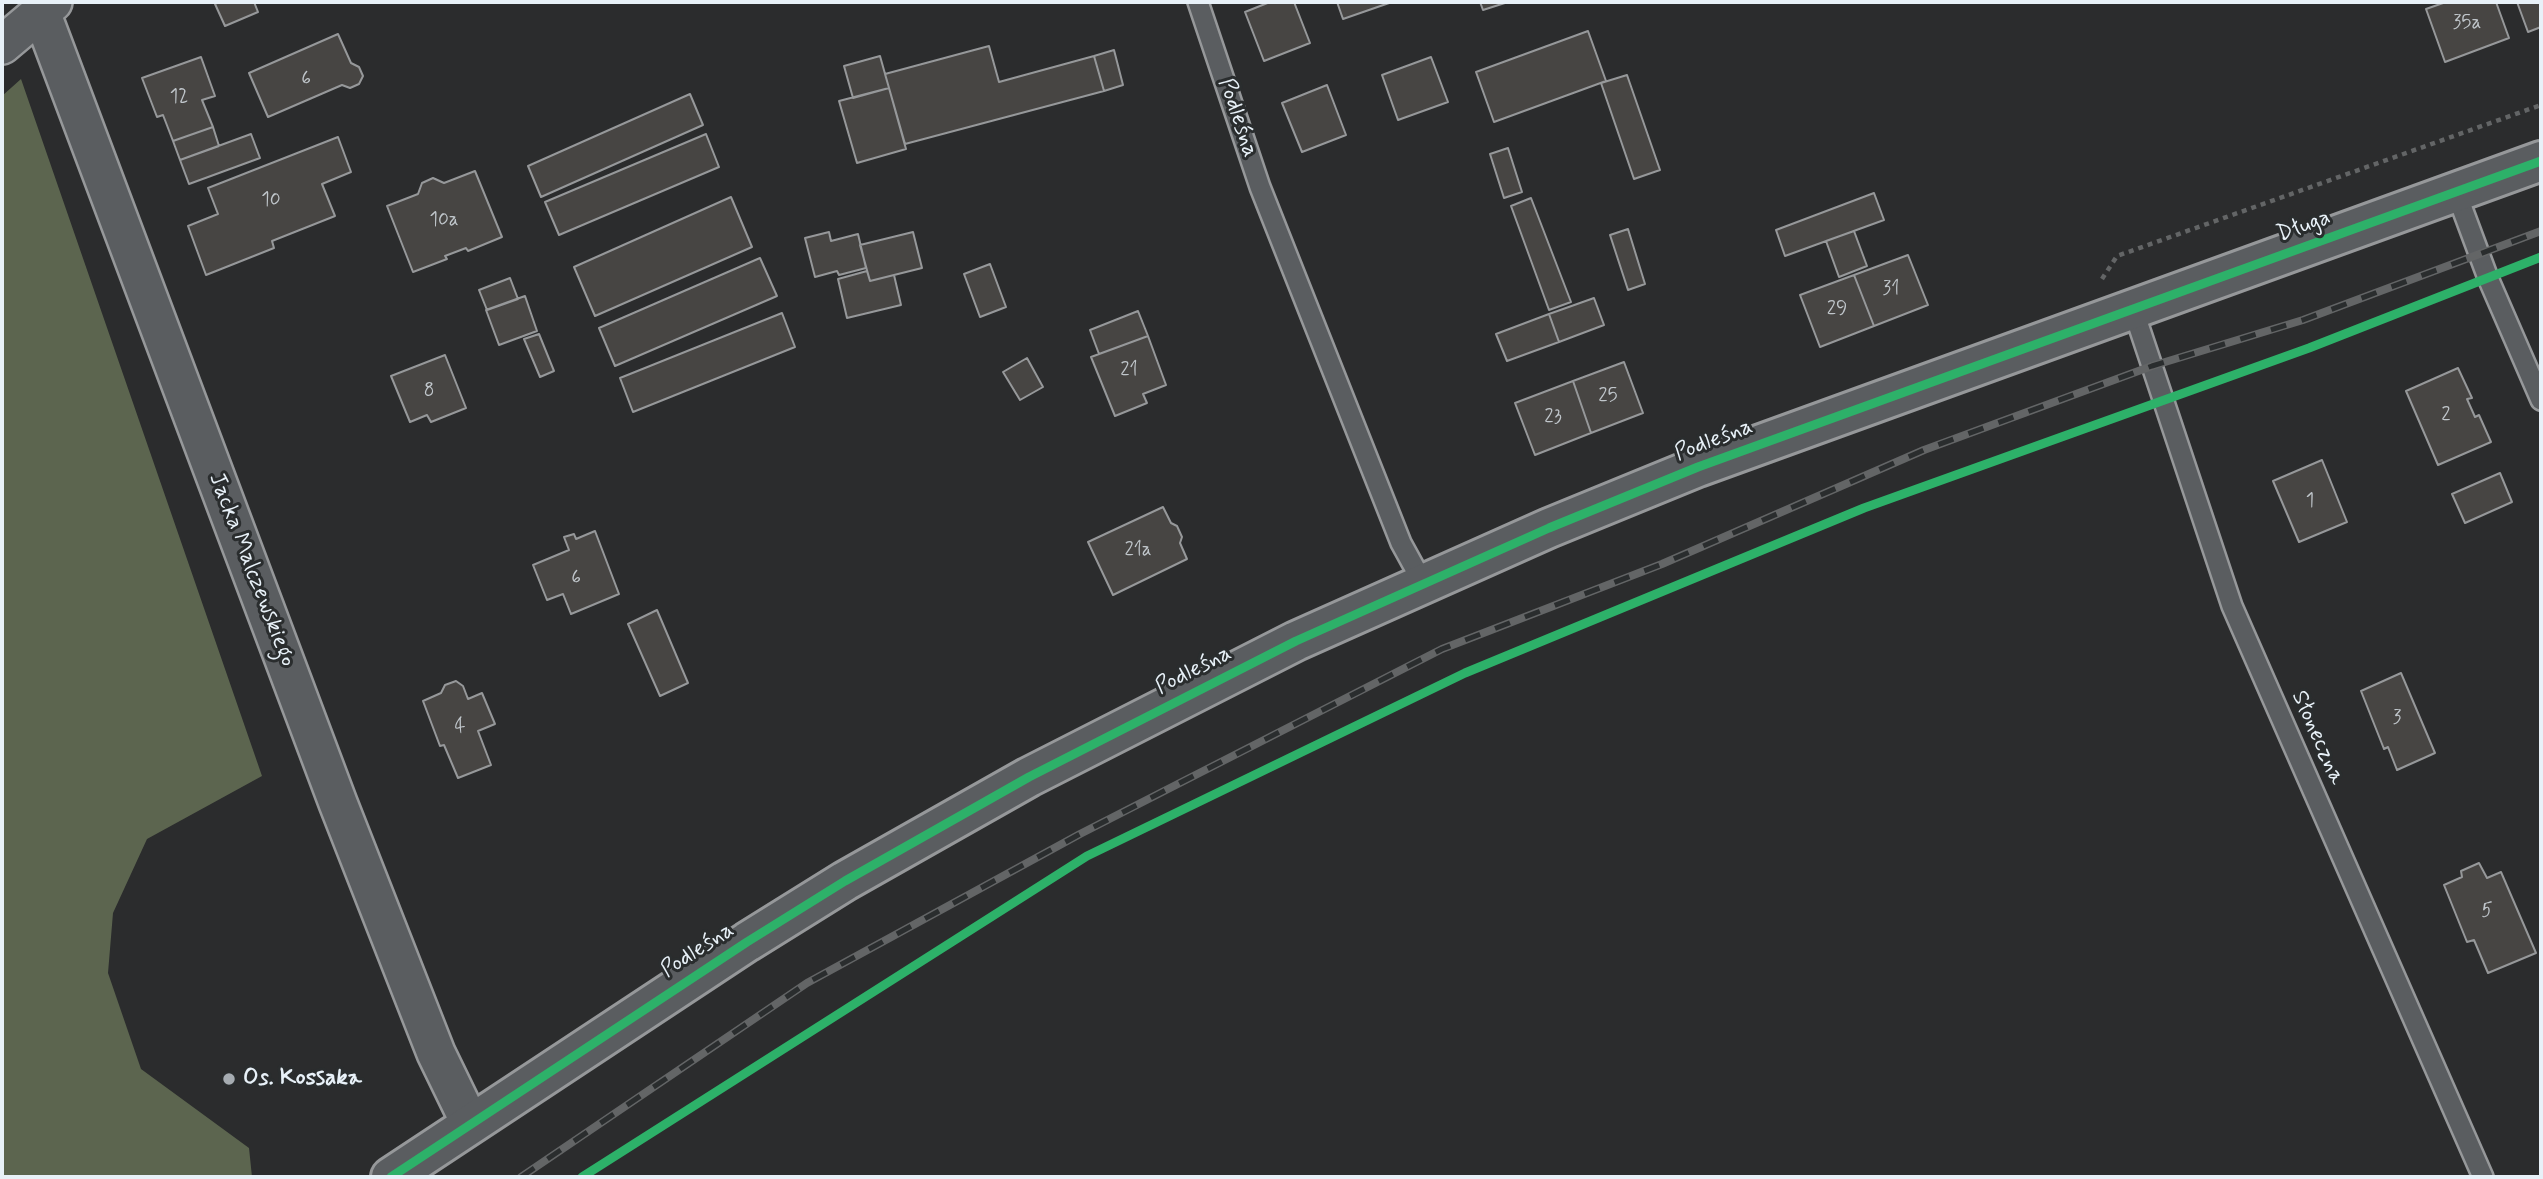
<!DOCTYPE html>
<html>
<head>
<meta charset="utf-8">
<style>
	body { margin:0 }
	#map { position:relative; width:2543px; height:1179px; overflow:hidden; background:#2b2c2d; font-family:Mynerve,sans-serif }
	canvas { display:block }
	.frame { position:absolute; inset:0; border:4px solid #e8f1f8; pointer-events:none }
</style>
</head>
<body>
<div id="map">
<canvas width="2543" height="1179"></canvas>
<div class="frame"></div>
</div>
<script>
const ctx = document.querySelector('canvas').getContext('2d');
ctx.lineJoin = 'round';
function fill(path, color) {
  ctx.fillStyle = color;
  ctx.fill(path, 'evenodd');
}
function trace(path, color, width, dash) {
  ctx.strokeStyle = color;
  ctx.lineWidth = width;
  ctx.lineCap = dash ? 'butt' : 'round';
  ctx.setLineDash(dash || []);
  ctx.stroke(path);
}
function write(font, color, halo, rows, align = 'center') {
  ctx.font = font + ' Mynerve,sans-serif';
  ctx.lineWidth = 6;
  ctx.setLineDash([]);
  ctx.textBaseline = 'middle';
  ctx.strokeStyle = halo;
  ctx.fillStyle = color;
  for (const [text, x, y, turn = 0] of rows) {
    ctx.save();
    ctx.translate(x, y);
    ctx.rotate((+turn || 0) * Math.PI / 180);
    ctx.textAlign = isNaN(turn) ? turn : align;
    if (halo) ctx.strokeText(text, 0, 0);
    ctx.fillText(text, 0, 0);
    ctx.restore();
  }
}
const green = new Path2D(`
	M21 79 262 776 147 839 113 913 108 973 141 1069 249 1148 252 1177H2V96Z`);
const building = new Path2D(`
	M219 2H254L258 12 225 26 215 4Z
	M1270 2H1294L1310 43 1264 61 1245 12Z
	M1337 2H1392L1343 19Z
	M1480 2H1508L1483 10Z
	M2446 2H2496L2509 38 2445 62 2426 9Z
	M2517 2H2541V27L2528 32Z
	M1588 31 1606 81 1494 122 1476 72Z
	M338 34 351 63 359 67 363 76 359 84 350 88 342 85 268 117 249 73Z
	M989 46 999 82 1094 56 1104 91 905 144 885 74Z
	M1114 50 1123 85 1104 91 1094 56Z
	M880 56 889 88 853 98 844 66Z
	M201 57 215 96 202 100 213 127 173 141 163 115 157 117 142 78Z
	M1431 57 1448 102 1398 120 1382 75Z
	M1627 75 1660 170 1634 179 1601 83Z
	M1327 85 1346 135 1302 152 1282 103Z
	M889 88 906 149 857 163 839 101Z
	M690 94 703 125 541 197 528 166Z
	M213 127 219 146 180 160 173 141Z
	M251 134 260 158 189 184 180 160Z
	M706 134 719 167 559 235 545 202Z
	M338 137 351 172 322 184 335 216 272 241 274 248 206 275 188 226 218 214 208 188Z
	M1508 148 1522 192 1504 198 1490 154Z
	M475 171 502 237 468 251 466 248 445 256 447 259 413 272 387 206 418 194 422 183 433 178 444 183Z
	M1874 193 1884 220 1785 256 1776 230Z
	M731 197 752 247 595 316 574 267Z
	M1531 198 1571 302 1549 310 1511 206Z
	M1628 229 1645 284 1628 290 1610 235Z
	M1854 231 1867 266 1839 277 1826 241Z
	M829 232 831 241 858 234 866 268 839 275 837 271 815 277 805 238Z
	M913 232 922 268 870 281 860 245Z
	M1908 255 1928 305 1874 326 1854 275Z
	M760 258 777 296 615 366 599 328Z
	M990 264 1006 307 980 317 964 274Z
	M867 271 870 281 894 275 901 305 847 318 838 279Z
	M1854 275 1874 326 1820 347 1800 295Z
	M510 278 518 299 487 310 479 290Z
	M525 296 537 331 499 345 486 310Z
	M1594 298 1604 325 1559 342 1549 314Z
	M1138 311 1148 336 1099 354 1090 330Z
	M782 313 795 347 633 412 620 378Z
	M1549 314 1559 342 1507 361 1496 334Z
	M539 334 554 371 540 377 524 339Z
	M1148 336 1166 385 1143 394 1147 403 1115 416 1091 357Z
	M445 355 466 408 431 422 427 415 410 422 391 376Z
	M1027 358 1043 387 1020 400 1003 372Z
	M1624 362 1643 413 1591 433 1573 381Z
	M2458 368 2472 398 2467 399 2475 417 2479 415 2491 442 2438 465 2406 391Z
	M1573 381 1591 433 1535 455 1515 403Z
	M2322 460 2347 522 2299 542 2273 481Z
	M2500 473 2512 502 2465 523 2452 494Z
	M1163 507 1171 523 1177 526 1182 537 1180 543 1187 559 1113 595 1088 542Z
	M595 531 619 594 571 614 563 594 547 600 533 565 569 550 564 537 574 534 576 539Z
	M657 610 688 683 660 696 628 624Z
	M2401 673 2435 753 2397 770 2388 747 2384 749 2361 691Z
	M456 681 463 686 468 699 482 693 495 724 478 731 491 765 458 778 444 745 440 746 423 701 441 693 445 685Z
	M2479 863 2487 878 2501 872 2536 953 2488 973 2474 940 2467 942 2444 885 2462 877 2461 871Z`);
const path = new Path2D(`
	M2102 279 2117 256 2541 105`);
const service = new Path2D(`
	M1198 2 1260 187 1401 543 1423 583
	M2456 192 2488 278 2541 400
	M2133 309 2232 606 2483 1177`);
const minor = new Path2D(`
	M41 12 338 803 436 1053 470 1123
	M2 45 53 2`);
const tertiary = new Path2D(`
	M391 1177 747 942 845 881 1029 777 1296 641 1549 528 1698 467 2541 161`);
const rail = new Path2D(`
	M521 1177 807 983 1080 834 1442 649 1662 564 1924 450 2152 366 2303 320 2541 231`);
const cycleway = new Path2D(`
	M391 1177 747 942 845 881 1029 777 1296 641 1549 528 1698 467 2541 161
	M582 1177 1087 856 1465 673 1864 508 2309 348 2541 257`);
const markers = [
	[229,1079,7,"#a6acb1"]
];
const numberNames = [
	["35a",2467,24],
	["6",306,80],
	["12",179,98],
	["10",271,201],
	["10a",444,221],
	["31",1891,290],
	["29",1837,310],
	["21",1129,371],
	["8",429,392],
	["25",1608,397],
	["2",2446,416],
	["23",1553,418],
	["1",2310,502],
	["21a",1138,551],
	["6",576,579],
	["3",2397,719],
	["4",460,728],
	["5",2487,912]
];
const streetNames = [
	["Podleśna",1237,118,71],
	["Długa",2304,227,-20],
	["Podleśna",1714,441,-21],
	["Jacka Malczewskiego",251,570,69],
	["Podleśna",1194,671,-27],
	["Słoneczna",2317,738,66],
	["Podleśna",698,951,-33]
];
const poiNames = [
	["Os. Kossaka",243,1079]
];
fill(green, '#5c654f');
fill(building, '#474543');
trace(building, '#96989a', 2);
trace(service, '#96989a', 24);
trace(minor, '#96989a', 42);
trace(tertiary, '#96989a', 44);
trace(path, '#636566', 4.5, [5, 5]);
trace(service, '#5a5d60', 19);
trace(minor, '#5a5d60', 37);
trace(tertiary, '#5a5d60', 38);
trace(rail, '#636566', 8);
trace(rail, '#2a2d2e', 5, [16]);
trace(cycleway, '#2db169', 9);
for (const [x, y, r, color] of markers) {
  const dot = new Path2D();
  dot.arc(x, y, r, 0, 2 * Math.PI);
  ctx.fillStyle = color;
  ctx.fill(dot);
  trace(dot, '#2a2d2e', 2.5);
}
write('19px', '#c0c6cb', null, numberNames);
write('23px', '#e8f1f8', '#2a2d2e', streetNames);
write('bold 23px', '#e8f1f8', '#2a2d2e', poiNames, 'left');
</script>
</body>
</html>
